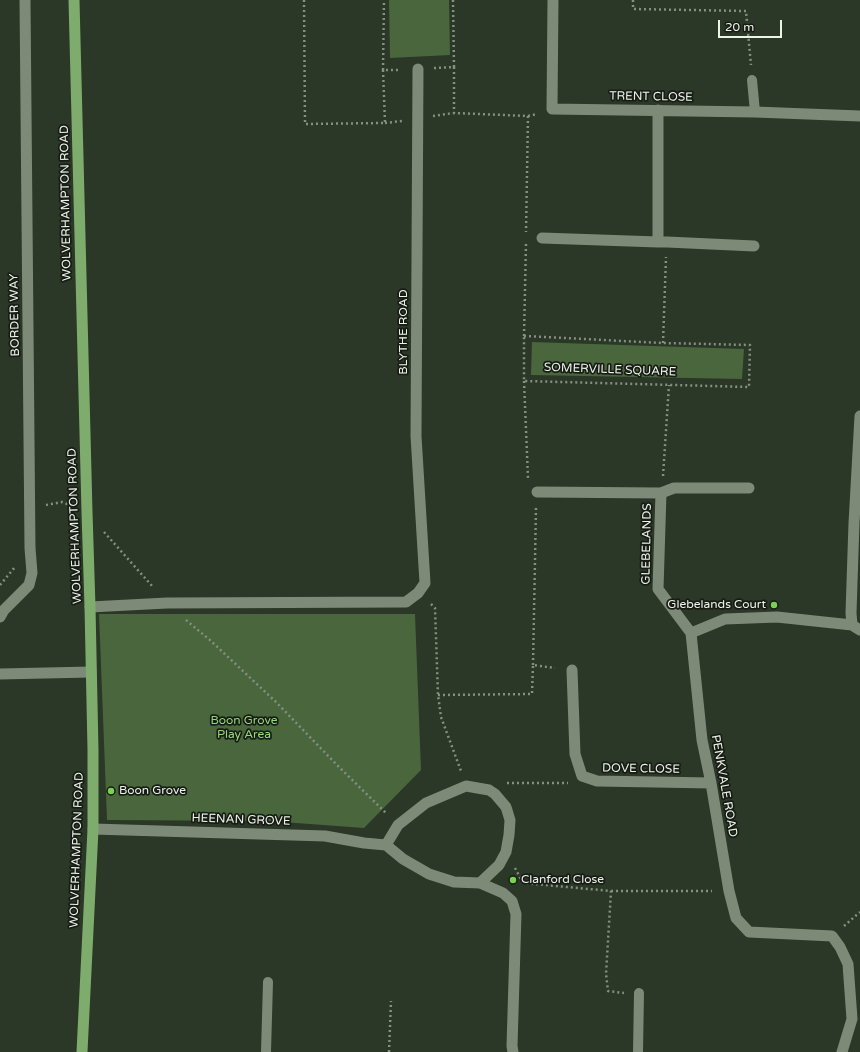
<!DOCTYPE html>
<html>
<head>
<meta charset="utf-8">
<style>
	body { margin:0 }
	#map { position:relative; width:860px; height:1052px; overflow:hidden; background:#2b3727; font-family:"Varela Round",sans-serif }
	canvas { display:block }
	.scale { position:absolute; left:718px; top:20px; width:64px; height:18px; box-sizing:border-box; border:2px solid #ecf4e9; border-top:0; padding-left:5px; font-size:12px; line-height:14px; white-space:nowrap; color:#ecf4e9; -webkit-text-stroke:3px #171c15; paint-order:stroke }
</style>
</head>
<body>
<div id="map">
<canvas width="860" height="1052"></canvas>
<div class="scale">20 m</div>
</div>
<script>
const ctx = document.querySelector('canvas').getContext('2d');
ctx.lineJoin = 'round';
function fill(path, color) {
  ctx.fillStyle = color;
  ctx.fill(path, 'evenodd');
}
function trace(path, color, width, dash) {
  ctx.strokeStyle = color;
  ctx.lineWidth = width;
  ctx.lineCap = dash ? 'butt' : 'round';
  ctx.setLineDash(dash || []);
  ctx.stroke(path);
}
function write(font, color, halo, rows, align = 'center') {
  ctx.font = font + ' "Varela Round",sans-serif';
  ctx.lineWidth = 3.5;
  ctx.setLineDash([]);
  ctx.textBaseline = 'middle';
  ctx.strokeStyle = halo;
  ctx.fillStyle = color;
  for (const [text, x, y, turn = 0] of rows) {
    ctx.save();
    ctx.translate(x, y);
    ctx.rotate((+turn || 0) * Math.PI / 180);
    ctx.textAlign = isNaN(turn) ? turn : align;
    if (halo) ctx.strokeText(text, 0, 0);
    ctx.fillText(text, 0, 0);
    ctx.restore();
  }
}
const green = new Path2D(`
	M389 0H449L450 55 390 58Z
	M532 342 744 349 742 379 531 375Z
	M99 614H415L421 770 364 828 269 821 107 820Z`);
const path = new Path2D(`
	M304 0 305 124 385 123 383 70H401
	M453 0 454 67
	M633 0V9L746 11 751 65
	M434 68 454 67V113L528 116 526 232
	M383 70 384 0
	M433 116 454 113
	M528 116 537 114
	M385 123 402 121
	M524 336 526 243
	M524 336 663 343 750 345 749 387 524 381Z
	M663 343 666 257
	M524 381 528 478
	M663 476 669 385
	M46 505 62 502 70 505
	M104 532 153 587
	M0 585 15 567
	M431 604 435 608 438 695 441 717 461 771
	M186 620 211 641 276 702 336 764 387 814
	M533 665 536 508
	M438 695 532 694 533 665 555 668
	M507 783H568
	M515 868 523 883 611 891 606 974 608 991 624 993
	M611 891H712
	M844 926 860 912
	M389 1052 391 1001`);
const service = new Path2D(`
	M752 80 755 112
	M266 1052 268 982
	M638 1052 639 993`);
const minor = new Path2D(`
	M553 0 552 109 755 112 860 116
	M658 110V242H667L754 246
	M542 238 658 242
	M537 492 661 493 674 488H749
	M661 493 658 589 691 633
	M90 607 167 603 406 602 418 593 425 583 416 436 418 69
	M0 617 4 610 29 585 32 573 30 548 25 0
	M852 625 851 613 854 523 860 416
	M572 670 575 754 582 776 597 781 711 783
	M0 674 91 672
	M93 829 325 836 364 843 386 845 403 859 429 874 454 882 480 883 503 893 512 901 516 914 512 1046 513 1052
	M386 845 398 825 426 803 466 786 489 790 495 794 506 807 510 820 509 835 506 852 499 865 480 883
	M842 1052 852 1019 848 964 840 947 832 936 749 932 736 918 729 891 711 783 702 740 691 633 725 619 777 617 852 625 860 630`);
const trunk = new Path2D(`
	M74 0 87 512 90 607 93 750V829L82 1052`);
const markers = [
	[774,605,4,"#7cd155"],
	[111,791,4,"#7cd155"],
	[513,880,4,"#7cd155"]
];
const streetNames = [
	["TRENT CLOSE",651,97,1],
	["WOLVERHAMPTON ROAD",66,203,-91],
	["BORDER WAY",15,315,-91],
	["BLYTHE ROAD",404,332,-90],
	["SOMERVILLE SQUARE",610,370,2],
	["WOLVERHAMPTON ROAD",75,526,-92],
	["GLEBELANDS",647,544,-89],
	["DOVE CLOSE",641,769,1],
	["PENKVALE ROAD",724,786,80],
	["HEENAN GROVE",241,820,2],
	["WOLVERHAMPTON ROAD",77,850,-88]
];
const poiNames = [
	["Glebelands Court",766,605,"right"],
	["Boon Grove",119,791],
	["Clanford Close",521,880]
];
const parkNames = [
	["Boon Grove",244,721],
	["Play Area",244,735]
];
fill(green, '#49663d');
trace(path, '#858f82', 2.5, [2, 3]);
trace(service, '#7c8a77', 10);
trace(minor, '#7c8a77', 11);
trace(trunk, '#7eac6c', 11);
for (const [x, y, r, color] of markers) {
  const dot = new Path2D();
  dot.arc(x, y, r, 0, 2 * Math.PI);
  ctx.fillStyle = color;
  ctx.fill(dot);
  trace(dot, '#171c15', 1.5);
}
write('12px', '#ecf4e9', '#171c15', streetNames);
write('12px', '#ecf4e9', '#171c15', poiNames, 'left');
write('12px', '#95d77a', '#171c15', parkNames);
</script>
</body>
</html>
